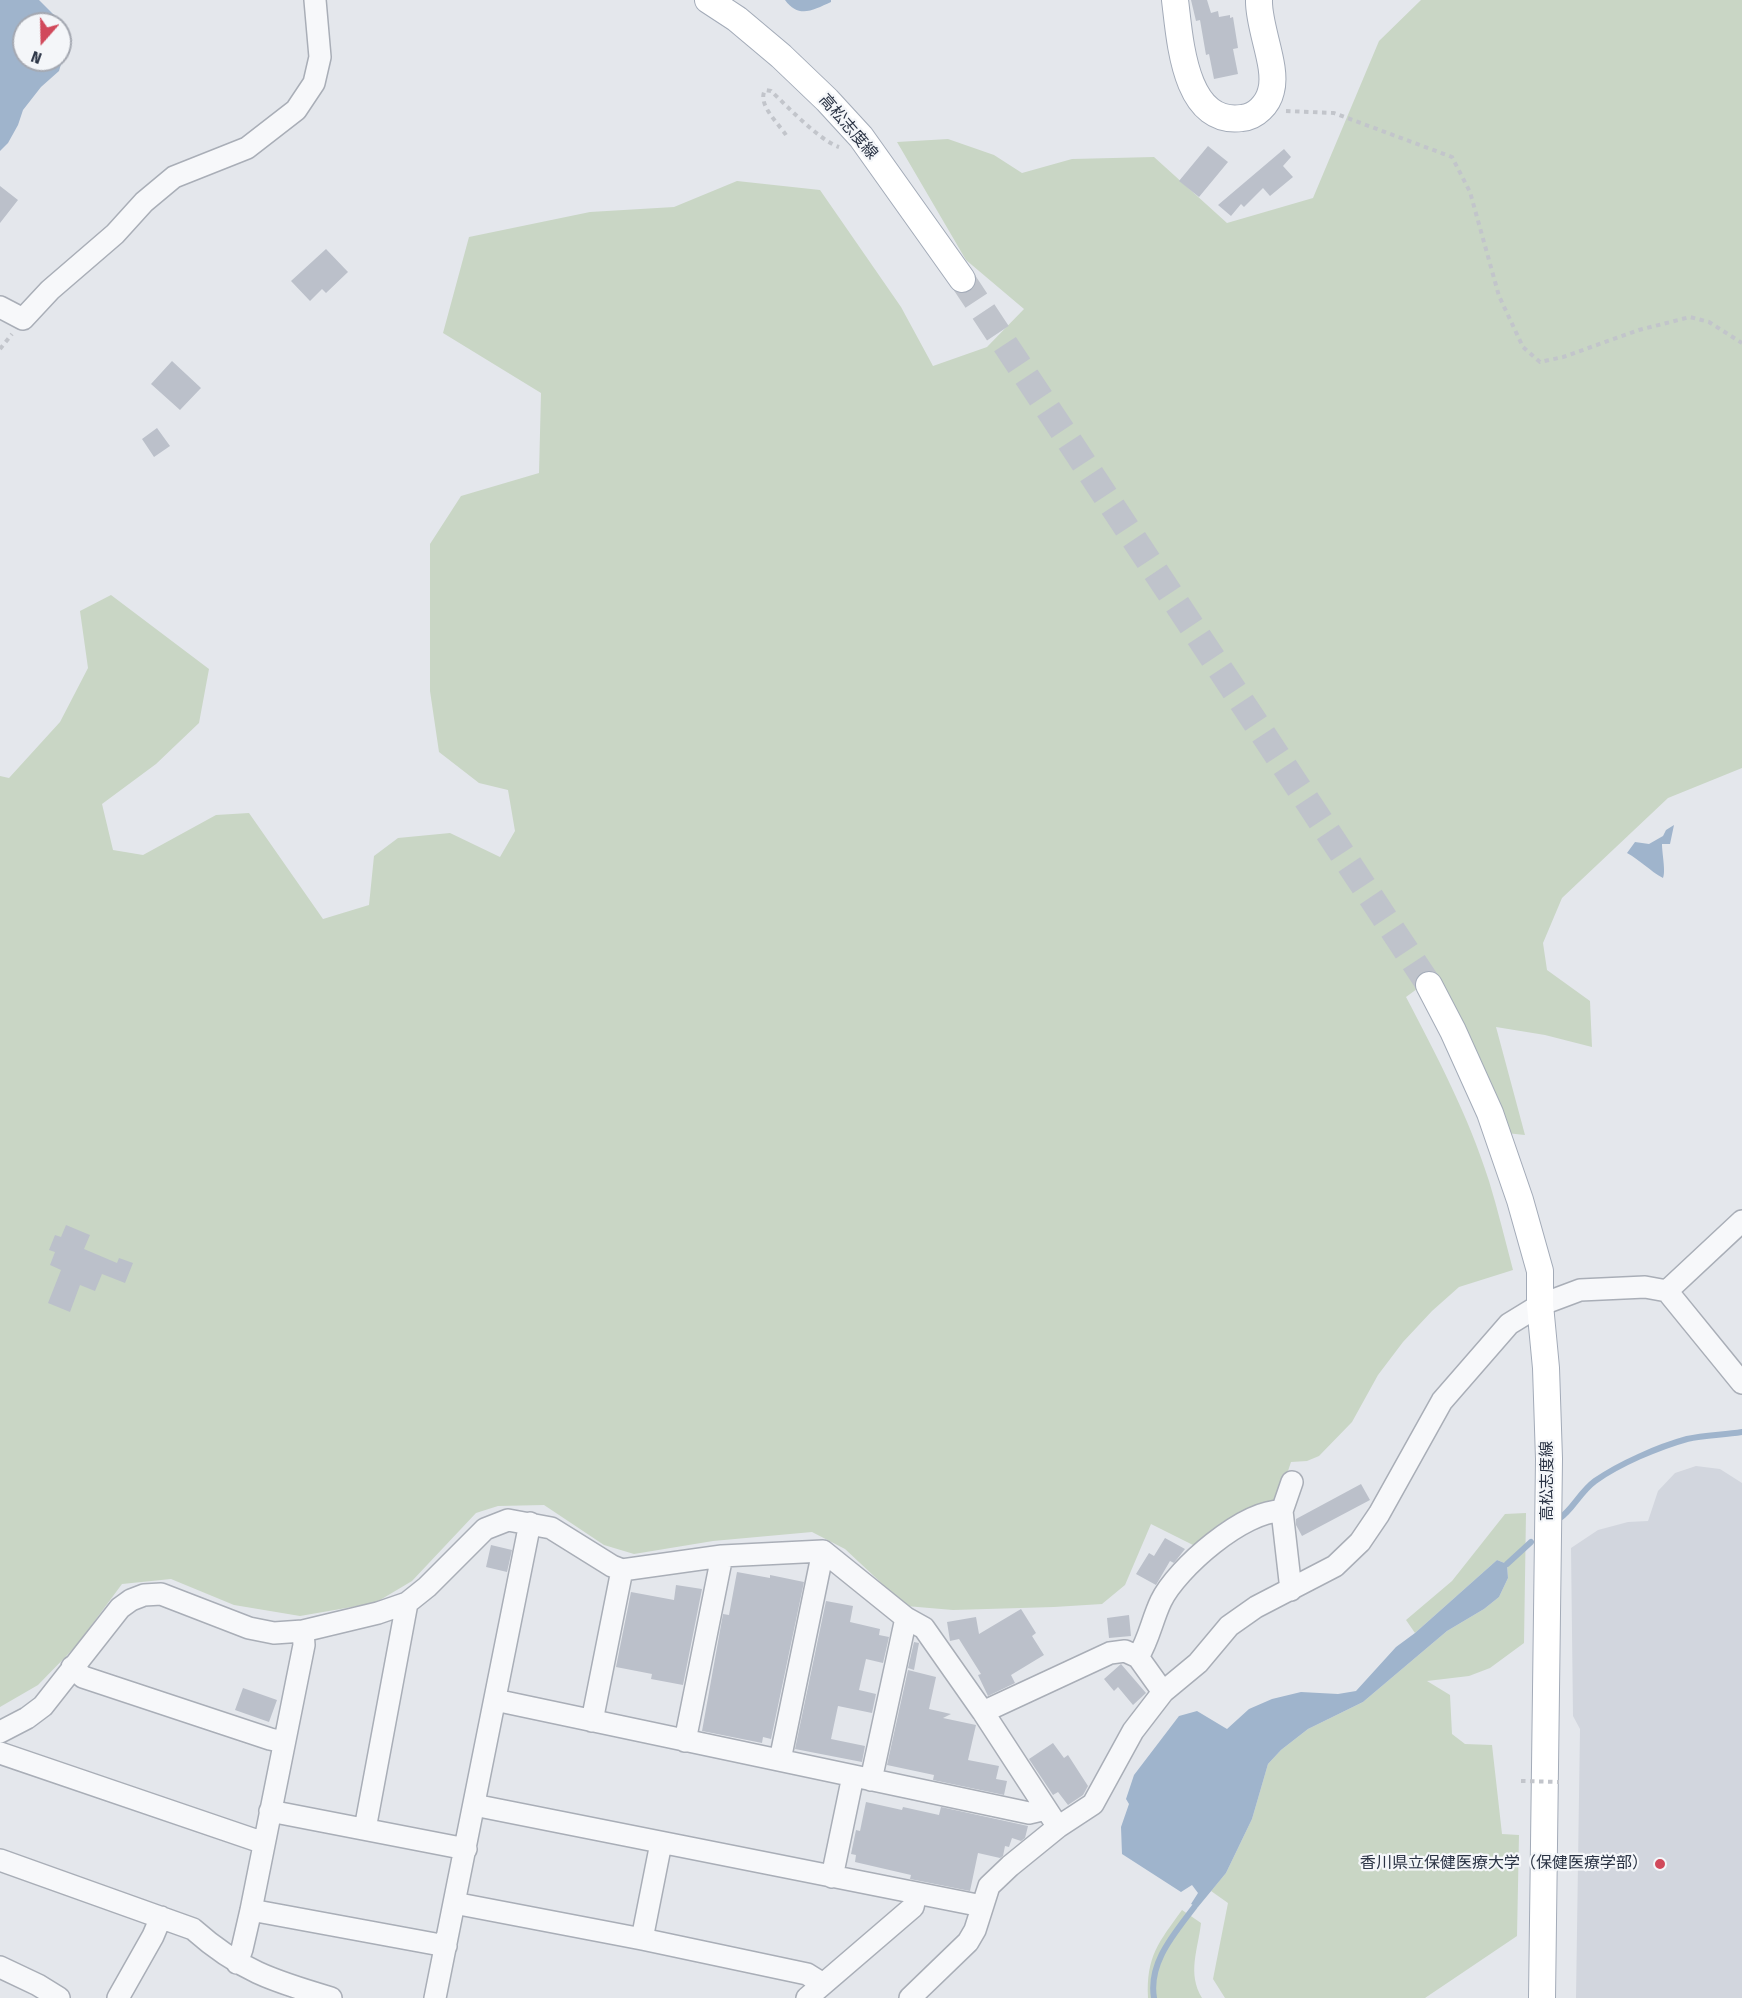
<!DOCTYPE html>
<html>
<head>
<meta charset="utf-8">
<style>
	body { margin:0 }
	#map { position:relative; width:1742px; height:1998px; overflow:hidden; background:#e4e7ec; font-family:"Fira Sans Condensed",sans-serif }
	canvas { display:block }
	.north { position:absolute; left:12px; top:12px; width:60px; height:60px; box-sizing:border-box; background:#f4f6f9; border:2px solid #a4a8b1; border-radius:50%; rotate:200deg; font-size:16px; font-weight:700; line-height:24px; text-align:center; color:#2b3445 }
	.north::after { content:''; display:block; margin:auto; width:21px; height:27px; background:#d1495b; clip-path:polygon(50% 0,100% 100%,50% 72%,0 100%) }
</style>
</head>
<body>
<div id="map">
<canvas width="1742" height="1998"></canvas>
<div class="north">N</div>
</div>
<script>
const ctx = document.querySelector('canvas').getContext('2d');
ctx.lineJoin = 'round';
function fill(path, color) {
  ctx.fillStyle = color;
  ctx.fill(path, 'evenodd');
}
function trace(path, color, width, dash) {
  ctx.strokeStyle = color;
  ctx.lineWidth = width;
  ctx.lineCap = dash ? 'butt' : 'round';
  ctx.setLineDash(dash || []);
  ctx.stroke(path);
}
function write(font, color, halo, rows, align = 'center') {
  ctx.font = font + ' "Fira Sans Condensed","Noto Sans JP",sans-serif';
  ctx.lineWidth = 4.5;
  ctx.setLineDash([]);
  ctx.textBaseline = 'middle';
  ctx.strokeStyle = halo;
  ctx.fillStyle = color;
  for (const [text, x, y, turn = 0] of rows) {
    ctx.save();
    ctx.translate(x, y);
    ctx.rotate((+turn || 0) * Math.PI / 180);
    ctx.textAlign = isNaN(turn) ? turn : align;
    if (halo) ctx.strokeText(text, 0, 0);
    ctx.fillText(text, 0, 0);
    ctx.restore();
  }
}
const built = new Path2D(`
	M1696 1466 1720 1469 1742 1483V1998H1576L1580 1729 1573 1716 1571 1548 1598 1530 1628 1522 1648 1521 1658 1491 1675 1473Z`);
const green = new Path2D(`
	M1421 0H1742V768L1668 798 1562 898 1543 943 1547 970 1590 1001 1592 1047 1545 1035 1496 1027 1525 1135 1506 1133 1432 978 1406 997C1437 1056 1469 1117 1489 1181 1498 1210 1505 1240 1513 1270L1459 1287 1432 1311 1403 1342 1378 1375 1352 1422 1319 1456 1307 1461 1291 1462 1279 1498C1240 1511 1227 1520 1197 1547L1151 1524 1125 1585 1102 1604 1054 1607 953 1610 906 1606 845 1549 812 1532 713 1541 634 1554 604 1545 544 1505 498 1506 476 1513 412 1581 375 1603 300 1616 234 1605 171 1579 122 1584 76 1646 38 1685 0 1707V776L9 778 60 722 88 668 80 611 111 595 209 669 199 723 156 764 102 804 113 850 143 855 216 815 249 813 323 919 369 905 374 856 398 838 450 833 500 857 515 831 508 790 479 783 439 752 430 691V544L461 496 539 473 541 393 443 333 469 237 590 212 674 207 737 181 820 190 901 307 933 366 987 347 1024 309 966 260 897 142 948 139 994 155 1022 173 1072 159 1154 157 1227 223 1313 198 1379 41Z
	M1526 1513 1524 1643 1490 1668 1469 1676 1427 1681 1450 1695 1452 1734 1465 1744 1492 1745 1502 1834 1519 1835 1517 1936 1425 1998H1225L1213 1979 1228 1903 1211 1891 1226 1873 1252 1819 1268 1764 1281 1750 1308 1729 1363 1702 1447 1631 1484 1609 1499 1597 1508 1578 1507 1564 1497 1560 1415 1633 1406 1620 1452 1581 1505 1514Z
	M1182 1910 1201 1923C1198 1950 1187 1973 1202 1998H1148C1146 1956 1159 1942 1182 1910Z`);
const water = new Path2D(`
	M0 0H39L57 18 58 24H24V60H60V31L65 51 59 71 41 87 23 110 18 125 8 143 0 151Z
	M785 0H831V2C813 10 799 19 785 0Z
	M1674 825 1670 844H1662C1662 853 1666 872 1663 878 1650 871 1640 860 1627 853L1635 842 1649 844 1663 836 1666 830Z
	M1497 1560 1507 1564 1508 1578 1499 1597 1484 1609 1447 1631 1363 1702 1308 1729 1281 1750 1268 1764 1252 1819 1226 1873 1198 1907 1191 1904 1198 1893 1192 1885 1181 1892 1122 1854 1121 1827 1129 1804 1126 1799 1134 1775 1179 1716 1197 1711 1227 1729 1249 1709 1272 1699 1301 1692 1338 1694 1356 1691 1396 1647 1415 1633Z`);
const stream = new Path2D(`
	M1560 1518C1573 1509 1580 1492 1595 1481 1619 1464 1658 1447 1687 1439 1705 1435 1724 1435 1742 1432
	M1507 1564 1531 1542
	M1154 1998C1148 1962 1175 1933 1195 1906`);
const building = new Path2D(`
	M1191 0H1207L1211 13 1218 11 1219 17 1230 15V18L1233 17 1238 48 1233 49 1238 74 1214 79 1209 54 1206 55 1200 20 1196 21Z
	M1208 146 1228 162 1199 197 1179 181Z
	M1284 149 1291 157 1283 166 1293 177 1270 196 1263 188 1244 207 1241 204 1231 216 1218 205Z
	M0 186 18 200 0 223Z
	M326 249 348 272 326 293 322 289 310 301 291 281Z
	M172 361 201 388 180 410 151 384Z
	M157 428 170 446 154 457 142 439Z
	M66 1225 90 1235 84 1249 117 1263 119 1258 133 1263 125 1283 102 1274 95 1291 80 1285 70 1312 48 1303 61 1270 50 1265 55 1252 49 1250 55 1235 61 1237Z
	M1361 1484 1370 1500 1302 1536 1296 1525V1519Z
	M1165 1538 1185 1549 1174 1563 1170 1561 1156 1585 1136 1574 1149 1553 1154 1556Z
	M491 1545 512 1550 507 1572 486 1567Z
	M737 1572 770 1578V1575L804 1582 771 1739 763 1737 762 1743 702 1731 723 1614 729 1615Z
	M676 1585 702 1589 683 1685 651 1679 652 1674 616 1667 631 1592 674 1600Z
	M826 1601 853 1606 850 1622 880 1629 879 1635 889 1637 883 1663 866 1659 859 1690 876 1694 872 1713 838 1706 831 1739 865 1746 862 1762 795 1749Z
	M1021 1609 1036 1633 1032 1636 1044 1655 1011 1675 1015 1683 988 1696 978 1675 981 1674 959 1639 950 1641 947 1622 976 1617 979 1634Z
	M1129 1615 1131 1636 1109 1638 1107 1618Z
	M914 1642 919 1643 914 1670 908 1668Z
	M1121 1664 1146 1693 1133 1705 1118 1687 1114 1691 1104 1679Z
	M908 1670 936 1677 929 1709 951 1714 943 1718 976 1725 968 1760 999 1766 996 1779 1007 1781 1004 1795 933 1780 934 1775 887 1765Z
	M243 1688 277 1700 269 1722 235 1710Z
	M1053 1743 1064 1758 1068 1755 1088 1786 1083 1795 1068 1805 1058 1792 1053 1795 1029 1759Z
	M866 1802 902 1810 903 1807 939 1815 941 1807 1028 1826 1025 1838 1021 1841 1012 1838 1009 1847 1005 1846 1003 1856 1000 1858 978 1853 970 1891 910 1879 911 1875 855 1862 856 1855 851 1854 856 1830 860 1831Z`);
const majorTunnel = new Path2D(`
	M962 279 1429 985`);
const path = new Path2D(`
	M1286 111 1334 113 1452 157 1470 192 1499 296 1523 347 1540 362 1563 357 1639 330 1690 317 1709 322 1742 343
	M786 135C778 123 757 104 765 90L771 91C788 107 819 140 839 147
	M0 349 12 334`);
const minor = new Path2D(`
	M0 307 23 319 50 290 115 234 144 202 174 177 247 148 296 110 314 83 320 57 315 0
	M1667 1291 1742 1383
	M1282 1511 1291 1590
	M1138 1657C1149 1639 1152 1620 1161 1601 1177 1568 1244 1510 1282 1511L1292 1482
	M72 1667 83 1677 270 1739 284 1742
	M495 1700 1029 1813 1046 1809
	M983 1712 1110 1653 1125 1651 1138 1657 1163 1692
	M592 1721 622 1570
	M0 1732 27 1718 43 1706 120 1608 131 1600 144 1595 161 1594 249 1628 274 1633 303 1631 378 1613 407 1603 427 1587 485 1529 508 1520 551 1528 612 1566 622 1570 722 1556 823 1551 906 1618 924 1628 983 1712 1058 1827
	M685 1741 722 1556
	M0 1753 264 1843
	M780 1760 823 1551
	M871 1780 906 1618
	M474 1805 982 1906
	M270 1811 466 1849
	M365 1829 407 1603
	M0 1860 193 1929C239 1970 273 1981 331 1998
	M832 1877 853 1776
	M454 1903 642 1939 807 1974 823 1984
	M251 1910 446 1946
	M642 1939 661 1843
	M237 1963 242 1949 251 1910 304 1645 303 1631
	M0 1967 38 1985 59 1998
	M118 1998 153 1936 161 1917
	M435 1998 530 1523
	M807 1998 913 1907 916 1894
	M910 1998 968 1942 975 1930 989 1886 1010 1866 1058 1827 1093 1804 1133 1731 1163 1692 1198 1663 1229 1626 1256 1607 1335 1566 1360 1542 1379 1514 1442 1401 1509 1324 1540 1305 1580 1290 1645 1287 1667 1291 1742 1221`);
const major = new Path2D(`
	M708 0 737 19 781 56 827 100 861 137 962 279
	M1175 0C1180 39 1184 126 1242 118 1256 117 1268 104 1271 91 1278 67 1258 27 1259 0
	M1429 985 1453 1031 1490 1113 1520 1200 1540 1271V1305L1546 1368 1549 1459 1542 1998`);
const pathBridge = new Path2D(`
	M1521 1781 1559 1782`);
const markers = [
	[1660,1864,6,"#d1495b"]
];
const streetNames = [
	["高松志度線",848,127,49],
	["高松志度線",1548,1481,-90]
];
const poiNames = [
	["香川県立保健医療大学（保健医療学部）",1648,1864]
];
fill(built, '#d2d6de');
fill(green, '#c9d6c5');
fill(water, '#9fb4cc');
trace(stream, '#9fb4cc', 6);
fill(building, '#bbc0ca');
trace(majorTunnel, '#bfc3cb', 26, [26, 13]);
trace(minor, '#a9aeb7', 24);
trace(major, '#a3abb8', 28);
trace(path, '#c2c5cb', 4, [4.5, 4.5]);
trace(minor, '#f7f8fa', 21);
trace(major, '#fff', 26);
trace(pathBridge, '#c2c5cb', 4, [4.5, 4.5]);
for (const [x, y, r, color] of markers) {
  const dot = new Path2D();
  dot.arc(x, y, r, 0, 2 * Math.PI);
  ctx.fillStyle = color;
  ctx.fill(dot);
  trace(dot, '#f4f6f9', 2);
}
write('16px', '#2b3445', '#f4f6f9', streetNames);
write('16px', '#2b3445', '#f4f6f9', poiNames, 'right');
</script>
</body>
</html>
